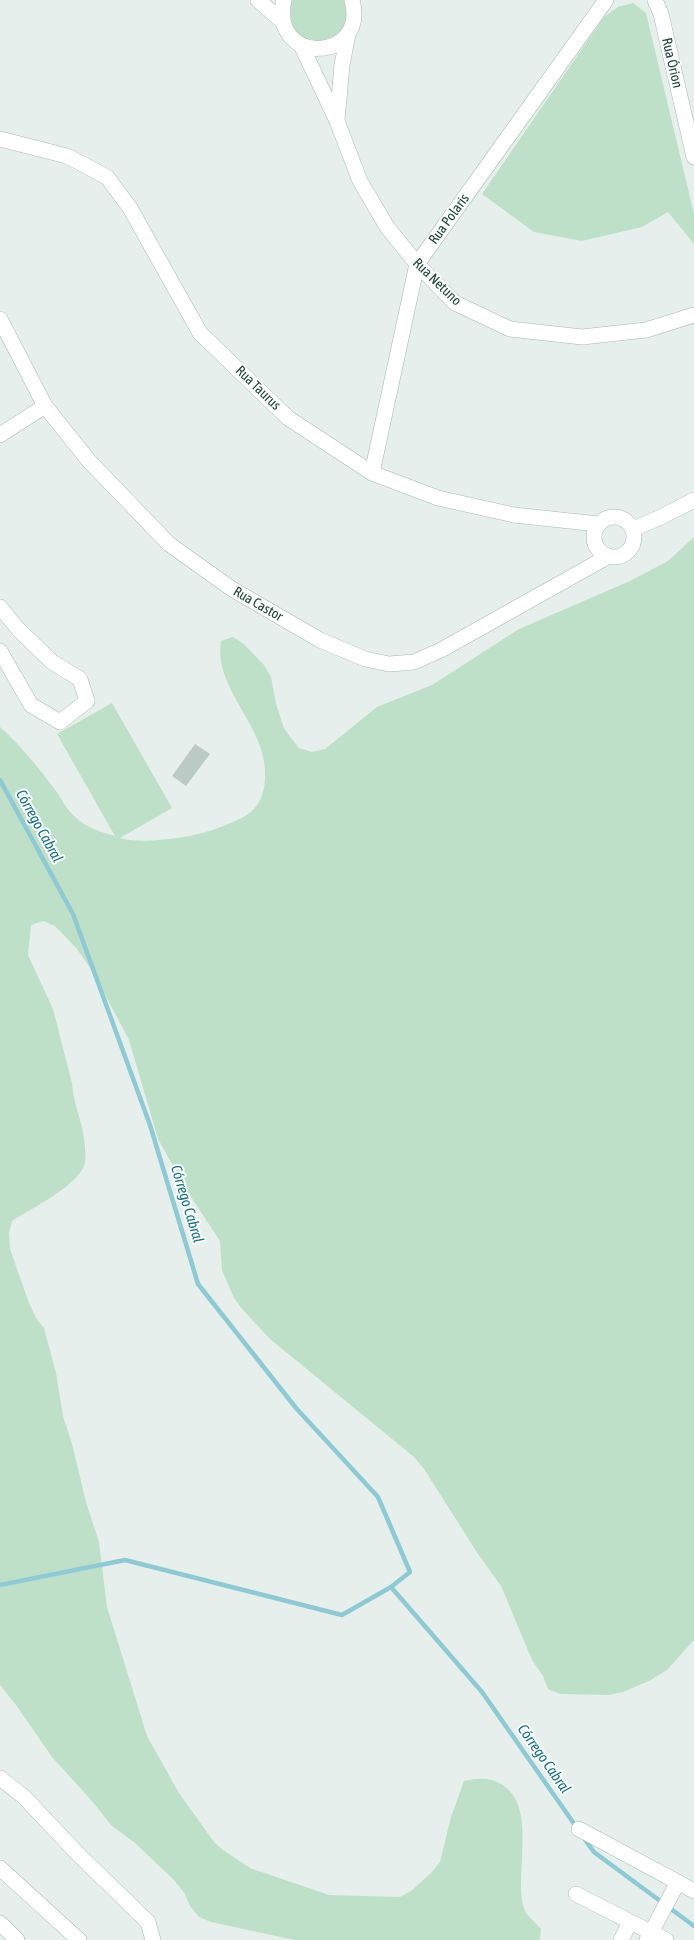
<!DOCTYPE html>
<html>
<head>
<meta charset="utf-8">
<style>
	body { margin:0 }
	canvas { display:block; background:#e6efeb }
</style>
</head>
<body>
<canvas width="694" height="1940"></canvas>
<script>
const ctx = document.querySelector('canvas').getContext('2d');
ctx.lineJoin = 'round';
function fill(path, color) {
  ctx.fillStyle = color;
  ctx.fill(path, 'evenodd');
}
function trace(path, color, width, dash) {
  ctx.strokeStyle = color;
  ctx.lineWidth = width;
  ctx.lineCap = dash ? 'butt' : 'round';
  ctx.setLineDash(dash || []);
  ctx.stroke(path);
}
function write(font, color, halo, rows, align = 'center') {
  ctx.font = font + ' "Asap Condensed",sans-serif';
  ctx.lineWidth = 4;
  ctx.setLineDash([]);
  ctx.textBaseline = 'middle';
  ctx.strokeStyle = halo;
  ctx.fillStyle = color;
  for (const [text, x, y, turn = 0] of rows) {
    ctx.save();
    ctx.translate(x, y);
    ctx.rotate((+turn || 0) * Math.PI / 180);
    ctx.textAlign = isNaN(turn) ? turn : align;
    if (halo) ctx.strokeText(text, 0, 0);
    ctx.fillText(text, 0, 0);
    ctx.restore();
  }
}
const green = new Path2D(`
	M290 0H346L348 19 339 35 323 43 305 40 292 28Z
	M633 3 646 13 694 214V244L668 212 642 227 582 241 534 232 482 194 604 17 618 7Z
	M694 537V1640L667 1670 651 1680 623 1692 609 1695 560 1694 548 1689 543 1676 532 1660 501 1586 478 1554 424 1469 414 1457 270 1339 243 1310 234 1298 222 1270 220 1241 187 1191 158 1139 129 1040 93 972 77 949 55 926 43 921 31 925 28 955 53 1009 72 1083C73 1103 82 1120 84 1139 85 1146 86 1156 85 1162 82 1184 30 1209 12 1221L9 1233 10 1249 29 1303 36 1318 44 1328 56 1373 63 1416 72 1444 86 1502 99 1542 107 1607 147 1736 179 1793 214 1842 223 1850 250 1868 329 1895 400 1897 411 1891 432 1872 440 1862 451 1817 464 1781C479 1778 491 1777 504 1786 537 1809 514 1874 524 1908 526 1915 536 1923 541 1929L540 1940H294L211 1922 199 1917 190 1906 185 1894 174 1880 135 1843 111 1825 92 1801 52 1757 16 1705 0 1685V727C21 746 39 768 56 791 62 799 66 809 74 816 85 827 100 832 115 836L57 734 112 703 172 808 120 838C143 845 196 837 218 828 246 817 262 812 265 780 270 728 213 691 221 641L233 637 244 644 264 665 271 677 276 704 284 728 291 738 299 748 312 752 325 749 377 707 432 685 519 629 630 581 668 561Z`);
const stream = new Path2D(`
	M0 780 73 914 150 1125 198 1284 296 1408 378 1497 410 1572 391 1587 482 1692 577 1828
	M0 1585 125 1560 342 1615 391 1587
	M583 1837 594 1852 694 1926`);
const building = new Path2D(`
	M195 744 210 754 186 786 172 776Z`);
const minor = new Path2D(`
	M258 0 282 21
	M284 0C269 66 369 63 352 0
	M655 0 661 14 694 157
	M301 45 337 121 360 181 387 227 417 264 455 303 510 329 582 337 646 330 694 315
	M337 120 342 65 348 34
	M0 139 67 156 107 177 130 208 200 333 288 418 372 473 438 498 514 515 598 524
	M0 319 45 406 89 461 169 544 232 589 320 640 365 659 389 664 414 662 441 650 609 556
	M0 435 45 406
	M372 473 417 264 606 0
	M594 537a20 20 0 1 1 40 0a20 20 0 1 1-40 0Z
	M633 529 661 517 694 500
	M0 607 19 630 52 662 80 679 87 701 60 722 31 705 0 651
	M0 1778 24 1797 78 1854 148 1922 153 1940
	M579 1829 694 1891
	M0 1868 79 1940
	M576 1894 666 1940
	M0 1923 17 1940
	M621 1940 630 1922
	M647 1940 678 1882`);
const streetNames = [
	["Rua Órion",672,63,77],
	["Rua Polaris",449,219,-54],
	["Rua Netuno",437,282,44],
	["Rua Taurus",258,388,44],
	["Rua Castor",258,604,30]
];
const waterNames = [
	["Córrego Cabral",39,826,61],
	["Córrego Cabral",187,1204,73],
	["Córrego Cabral",544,1759,55]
];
fill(green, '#bfe0c8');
trace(stream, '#8ec9d4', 4.5);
fill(building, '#bbcac4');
trace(minor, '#a8b8b2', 16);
trace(minor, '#fff', 15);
write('14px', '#24423a', '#f7fbf9', streetNames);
write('italic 15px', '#1c6f80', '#f7fbf9', waterNames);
</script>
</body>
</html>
